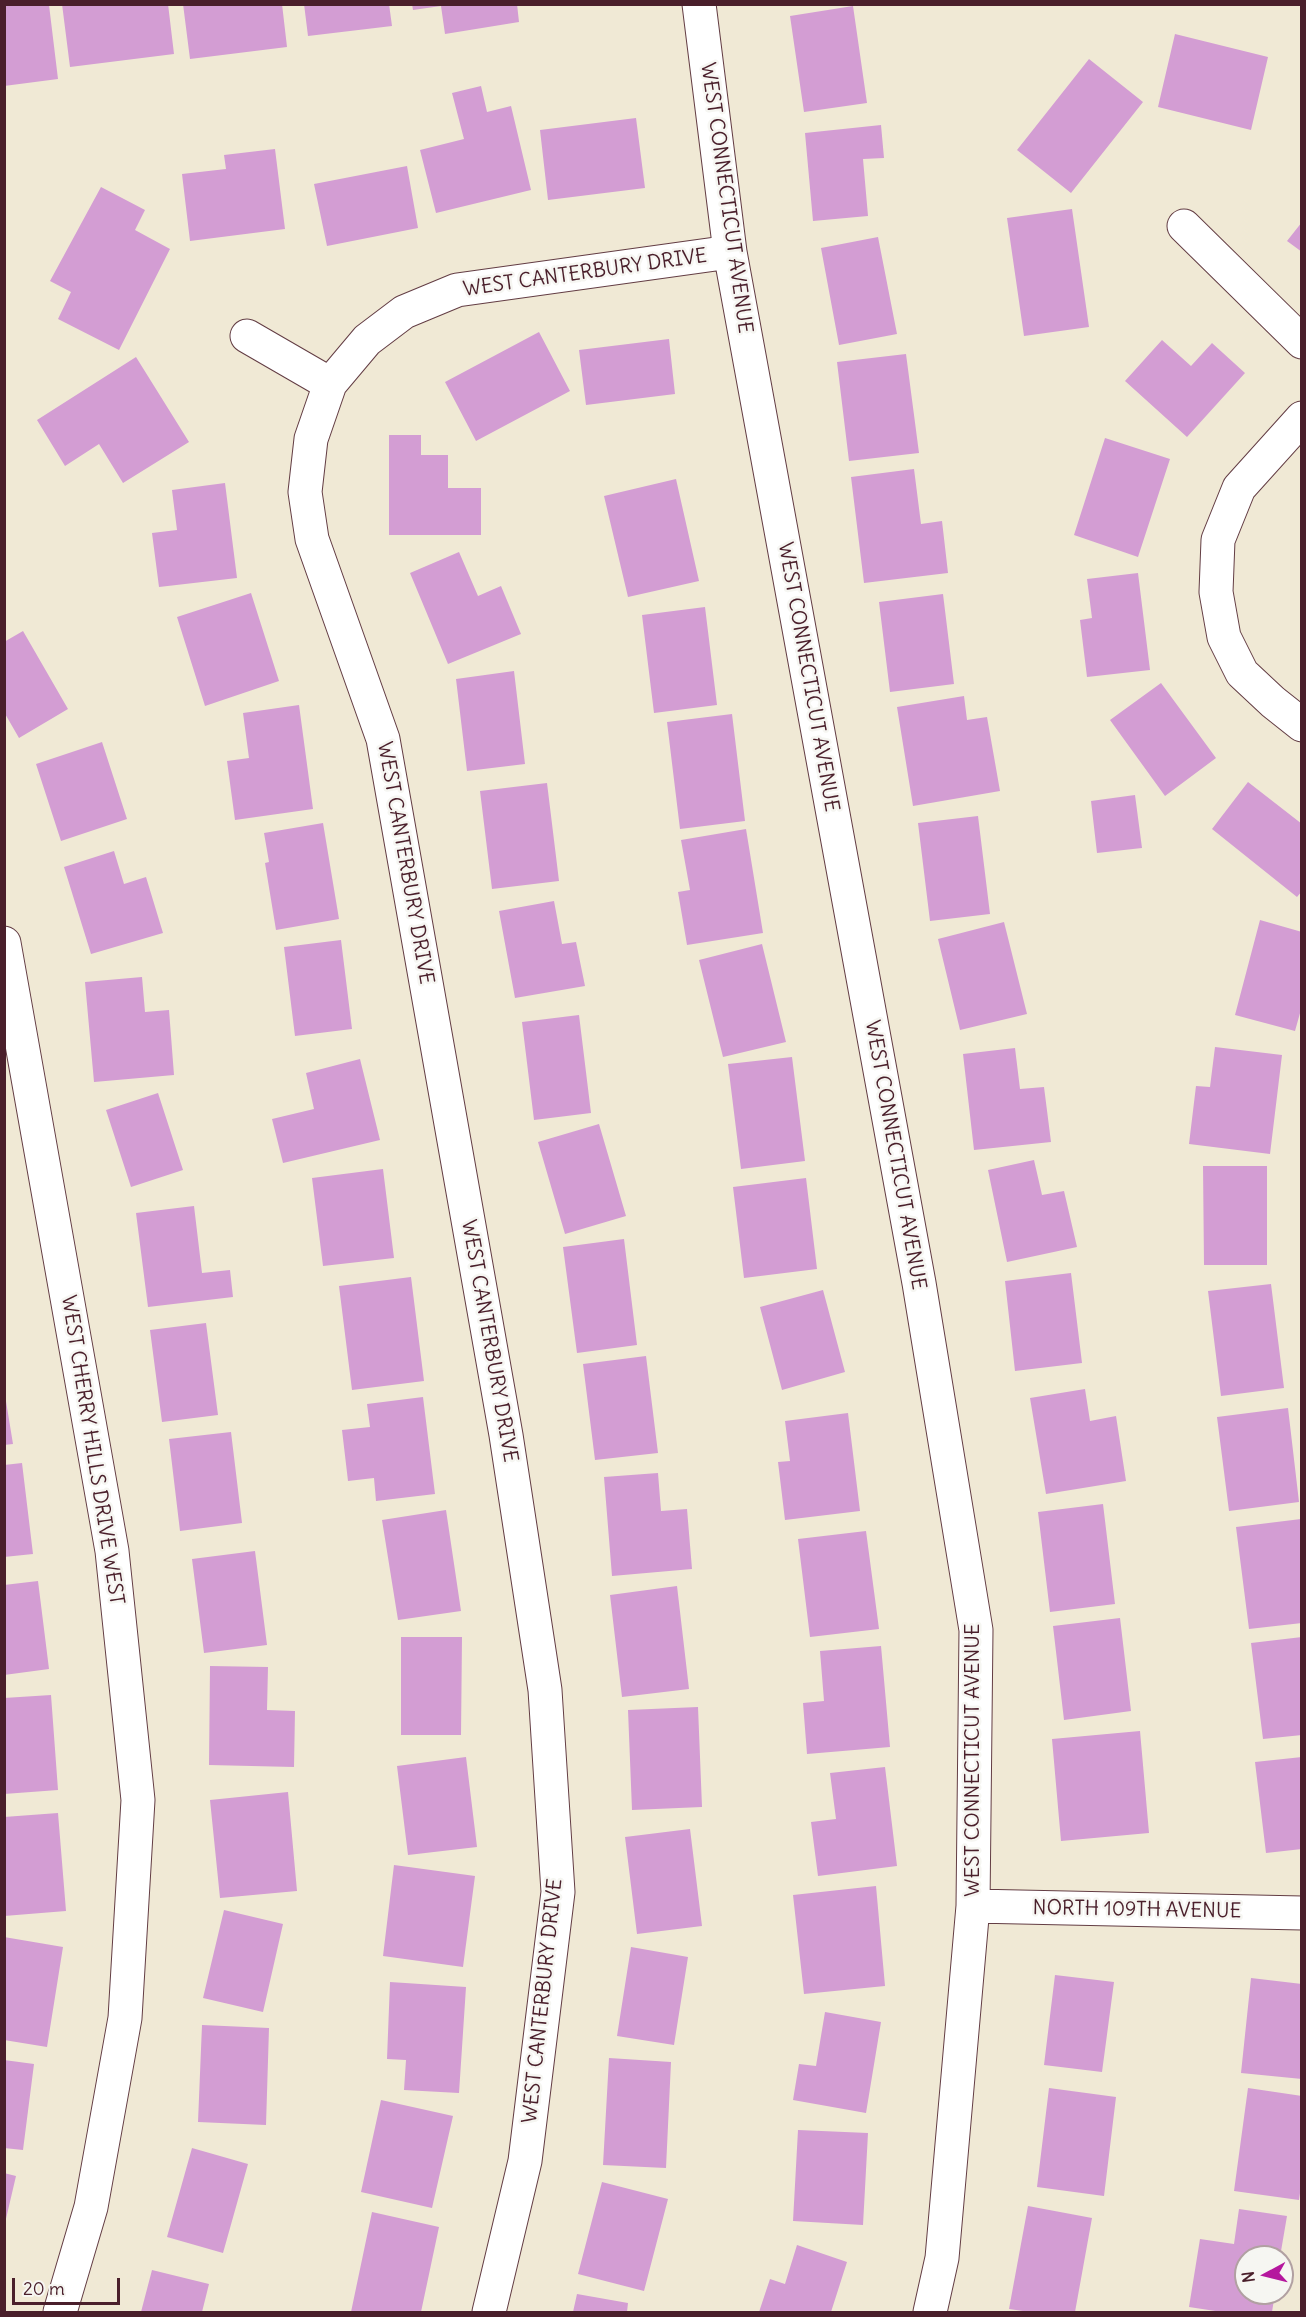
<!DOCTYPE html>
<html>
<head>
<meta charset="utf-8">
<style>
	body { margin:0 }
	#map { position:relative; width:1306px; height:2317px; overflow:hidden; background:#f0e9d5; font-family:Delius,sans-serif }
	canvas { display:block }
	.frame { position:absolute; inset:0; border:6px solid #4a1f2b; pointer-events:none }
	.north { position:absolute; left:1234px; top:2245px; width:60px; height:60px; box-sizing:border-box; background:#f6f6f2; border:2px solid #b1a0a2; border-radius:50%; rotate:263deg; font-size:16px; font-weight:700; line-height:24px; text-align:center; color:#4a1f2b }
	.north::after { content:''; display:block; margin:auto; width:21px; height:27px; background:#b5179e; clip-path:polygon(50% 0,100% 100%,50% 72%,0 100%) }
	.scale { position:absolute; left:12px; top:2278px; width:108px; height:27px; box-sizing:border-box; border:3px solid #4a1f2b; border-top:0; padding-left:8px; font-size:18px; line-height:21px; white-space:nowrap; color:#4a1f2b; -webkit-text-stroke:4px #f6f6f2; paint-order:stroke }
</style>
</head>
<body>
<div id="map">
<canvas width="1306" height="2317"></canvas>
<div class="frame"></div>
<div class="north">N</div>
<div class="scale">20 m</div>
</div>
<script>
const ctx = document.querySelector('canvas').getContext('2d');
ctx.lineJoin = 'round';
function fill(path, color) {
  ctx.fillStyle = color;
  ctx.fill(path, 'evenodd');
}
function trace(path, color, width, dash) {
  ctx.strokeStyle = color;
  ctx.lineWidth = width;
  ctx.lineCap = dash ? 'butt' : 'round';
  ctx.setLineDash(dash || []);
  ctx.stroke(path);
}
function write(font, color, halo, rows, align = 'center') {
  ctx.font = font + ' Delius,sans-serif';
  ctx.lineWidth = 5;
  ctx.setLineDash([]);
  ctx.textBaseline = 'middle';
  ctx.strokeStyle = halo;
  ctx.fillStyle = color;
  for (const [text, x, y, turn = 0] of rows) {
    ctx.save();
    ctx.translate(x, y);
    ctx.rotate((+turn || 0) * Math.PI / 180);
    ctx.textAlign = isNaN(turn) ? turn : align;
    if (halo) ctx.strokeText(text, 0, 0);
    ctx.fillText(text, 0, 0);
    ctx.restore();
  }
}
const building = new Path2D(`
	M62 4H168L174 54 70 67Z
	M183 4H282L287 47 190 59Z
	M304 4H389L392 26 308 36Z
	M412 4H517L519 22 445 34 441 6 413 10Z
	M4 5H49L58 79 4 86Z
	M853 6 867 103 804 112 790 16Z
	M1175 34 1268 57 1251 130 1158 107Z
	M1089 59 1143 102 1071 193 1017 150Z
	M481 86 487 112 511 106 531 190 436 213 420 150 464 139 452 93Z
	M636 118 645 188 548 200 540 130Z
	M881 125 884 158 863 159 868 216 813 221 805 133Z
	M275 149 285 229 190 241 182 174 226 169 224 155Z
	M407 166 418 228 327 246 314 184Z
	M101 187 145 210 135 230 170 249 119 350 58 319 71 292 50 281Z
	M1072 209 1089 327 1024 336 1007 218Z
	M1302 222V252L1287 241Z
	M878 237 897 334 839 345 821 248Z
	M539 332 570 391 476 441 445 382Z
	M669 339 675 394 586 405 579 350Z
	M1162 340 1191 366 1212 343 1245 373 1187 437 1125 381Z
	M906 354 919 453 849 461 837 362Z
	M136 357 189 442 123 483 99 444 65 466 37 420Z
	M389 435H421V455H448V488H481V535H389Z
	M1105 438 1170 459 1138 557 1074 535Z
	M914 469 921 524 942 521 948 573 864 583 851 477Z
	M676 479 699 581 628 597 604 496Z
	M225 483 237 578 159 587 152 533 177 530 172 490Z
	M459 552 478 596 501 586 521 634 448 664 410 573Z
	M1138 573 1150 670 1087 677 1080 620 1092 618 1087 579Z
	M251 593 279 681 205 706 177 617Z
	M943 594 954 684 890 692 879 602Z
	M705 607 717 705 654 713 642 615Z
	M23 631 68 709 19 738 4 712V642Z
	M514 671 525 764 467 771 456 679Z
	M1161 683 1216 758 1165 796 1110 720Z
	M964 696 967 720 987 717 1000 791 913 806 897 707Z
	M299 705 313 809 235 820 227 761 249 758 243 713Z
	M732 714 745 821 680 829 667 722Z
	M102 742 127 819 61 841 36 764Z
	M1248 782 1302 824V891L1297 897 1212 829Z
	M547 783 559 881 492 889 480 791Z
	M1135 795 1142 848 1097 853 1091 801Z
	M978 816 990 914 930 921 918 823Z
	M323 823 339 919 276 930 265 863 269 862 264 833Z
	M746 829 763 933 687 945 678 892 690 890 681 840Z
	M114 851 124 884 146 877 163 933 91 954 64 867Z
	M554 901 562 944 576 942 585 986 515 998 499 911Z
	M1260 920 1302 932V1006L1295 1031 1235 1015Z
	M1004 922 1027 1014 960 1030 938 939Z
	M341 940 352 1029 295 1036 284 947Z
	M762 944 786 1042 723 1057 699 960Z
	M142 977 145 1012 169 1010 174 1075 94 1082 85 982Z
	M579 1015 591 1113 534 1120 522 1022Z
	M1215 1047 1282 1055 1270 1154 1189 1144 1196 1086 1210 1087Z
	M1015 1048 1020 1089 1044 1087 1051 1142 974 1150 963 1054Z
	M792 1057 805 1161 741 1169 728 1064Z
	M360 1059 380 1140 283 1163 272 1119 314 1109 306 1073Z
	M158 1093 183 1170 131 1187 106 1110Z
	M599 1124 626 1216 565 1234 538 1142Z
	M1034 1160 1042 1195 1064 1191 1077 1247 1007 1262 988 1170Z
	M1203 1166H1267V1265H1204Z
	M383 1169 394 1258 323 1266 312 1178Z
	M806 1178 817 1269 744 1278 733 1187Z
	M194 1206 202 1273 230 1270 233 1297 148 1307 136 1213Z
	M624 1239 637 1345 577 1353 563 1247Z
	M1071 1273 1082 1363 1015 1371 1005 1281Z
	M411 1277 424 1381 352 1390 339 1286Z
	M1271 1284 1284 1388 1221 1396 1208 1291Z
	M823 1290 845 1372 782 1390 760 1307Z
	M206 1323 218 1415 162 1422 150 1330Z
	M646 1356 658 1453 595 1460 583 1364Z
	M4 1389 13 1444 4 1445Z
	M1085 1389 1090 1421 1116 1416 1126 1481 1046 1494 1030 1398Z
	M423 1397 435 1494 376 1501 374 1478 348 1481 342 1430 370 1427 367 1404Z
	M1288 1408 1299 1502 1229 1511 1217 1417Z
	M848 1413 860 1511 785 1520 778 1462 790 1461 785 1421Z
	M231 1432 242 1523 180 1531 169 1439Z
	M22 1463 33 1554 4 1557V1465Z
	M658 1473 661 1511 687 1509 692 1569 612 1576 604 1477Z
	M1103 1504 1115 1604 1050 1612 1038 1512Z
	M446 1510 461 1611 398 1620 382 1520Z
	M1301 1519 1302 1623 1249 1629 1236 1527Z
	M866 1531 879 1629 810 1637 798 1539Z
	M255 1551 267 1645 204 1653 192 1559Z
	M38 1581 49 1669 4 1675V1585Z
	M677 1586 689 1689 622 1697 610 1595Z
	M1120 1618 1131 1711 1064 1720 1053 1626Z
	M401 1637H462L461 1735H401Z
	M1302 1637V1735L1263 1739 1251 1643Z
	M881 1646 890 1747 807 1754 803 1703 824 1701 820 1651Z
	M210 1666 268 1667 267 1710 295 1711 294 1767 209 1765Z
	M51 1695 58 1790 4 1794V1698Z
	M698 1707 702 1807 632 1810 628 1710Z
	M1140 1731 1149 1833 1061 1841 1052 1739Z
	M466 1757 477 1847 408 1855 397 1766Z
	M1302 1757V1849L1266 1853 1255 1762Z
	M885 1767 897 1866 818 1876 811 1822 836 1819 830 1773Z
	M288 1792 297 1891 220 1898 210 1800Z
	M58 1813 66 1911 4 1916V1817Z
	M690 1829 702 1926 637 1934 625 1837Z
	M394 1865 475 1876 463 1967 383 1956Z
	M876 1886 885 1986 804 1994 793 1895Z
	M224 1910 283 1924 263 2012 203 1998Z
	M4 1937 63 1947 47 2047 4 2040Z
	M631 1947 688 1957 674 2045 617 2036Z
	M1055 1975 1114 1982 1102 2072 1044 2065Z
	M1251 1978 1302 1984V2079L1241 2073Z
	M390 1982 466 1987 459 2093 404 2090 406 2060 387 2059Z
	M825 2012 881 2022 866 2113 793 2100 799 2064 816 2066Z
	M202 2025 269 2028 266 2125 198 2122Z
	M609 2058 671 2062 666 2168 603 2165Z
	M4 2060 34 2064 23 2150 4 2148Z
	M1049 2088 1116 2097 1104 2196 1037 2187Z
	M1248 2088 1302 2096V2179L1299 2200 1234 2191Z
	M381 2100 453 2116 432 2208 361 2192Z
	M798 2130 868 2133 863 2225 793 2221Z
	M192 2148 248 2164 223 2253 167 2237Z
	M4 2173 16 2176 5 2223H4Z
	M602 2182 668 2199 644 2291 578 2274Z
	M1028 2206 1092 2218 1075 2312H1030L1009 2309Z
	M1239 2209 1287 2216 1280 2257H1246V2293H1275L1272 2312H1222L1189 2307 1200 2239 1234 2244Z
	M372 2212 439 2227 421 2312H351Z
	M797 2245 847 2262 831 2312H759L770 2279 785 2284Z
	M152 2270 209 2284 202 2312H141Z
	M577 2294 628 2303 627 2312H573Z`);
const minor = new Path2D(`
	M699 4 730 252 919 1283 976 1630 973 1906 942 2258 930 2312
	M1184 226 1302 342
	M247 336 330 384
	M1302 418 1239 488 1218 540 1216 592 1224 637 1242 673 1273 702 1302 725
	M4 943 112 1551 138 1800 125 2018 91 2207 60 2312
	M973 1906 1302 1913
	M489 2312 525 2161 558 1892 545 1690 506 1435 383 739 312 539 305 492 311 439 330 384 367 340 404 312 457 290 730 252`);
const streetNames = [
	["WEST CONNECTICUT AVENUE",726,198,82],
	["WEST CANTERBURY DRIVE",585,273,-8],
	["WEST CONNECTICUT AVENUE",808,677,80],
	["WEST CANTERBURY DRIVE",405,863,80],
	["WEST CONNECTICUT AVENUE",895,1155,80],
	["WEST CANTERBURY DRIVE",489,1341,80],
	["WEST CHERRY HILLS DRIVE WEST",92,1450,81],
	["WEST CONNECTICUT AVENUE",973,1760,-90],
	["NORTH 109TH AVENUE",1137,1910,1],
	["WEST CANTERBURY DRIVE",543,2001,-84]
];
fill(building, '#d39dd3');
trace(minor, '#633d44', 35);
trace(minor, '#fff', 33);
write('20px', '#4a1f2b', '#f6f6f2', streetNames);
</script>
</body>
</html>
